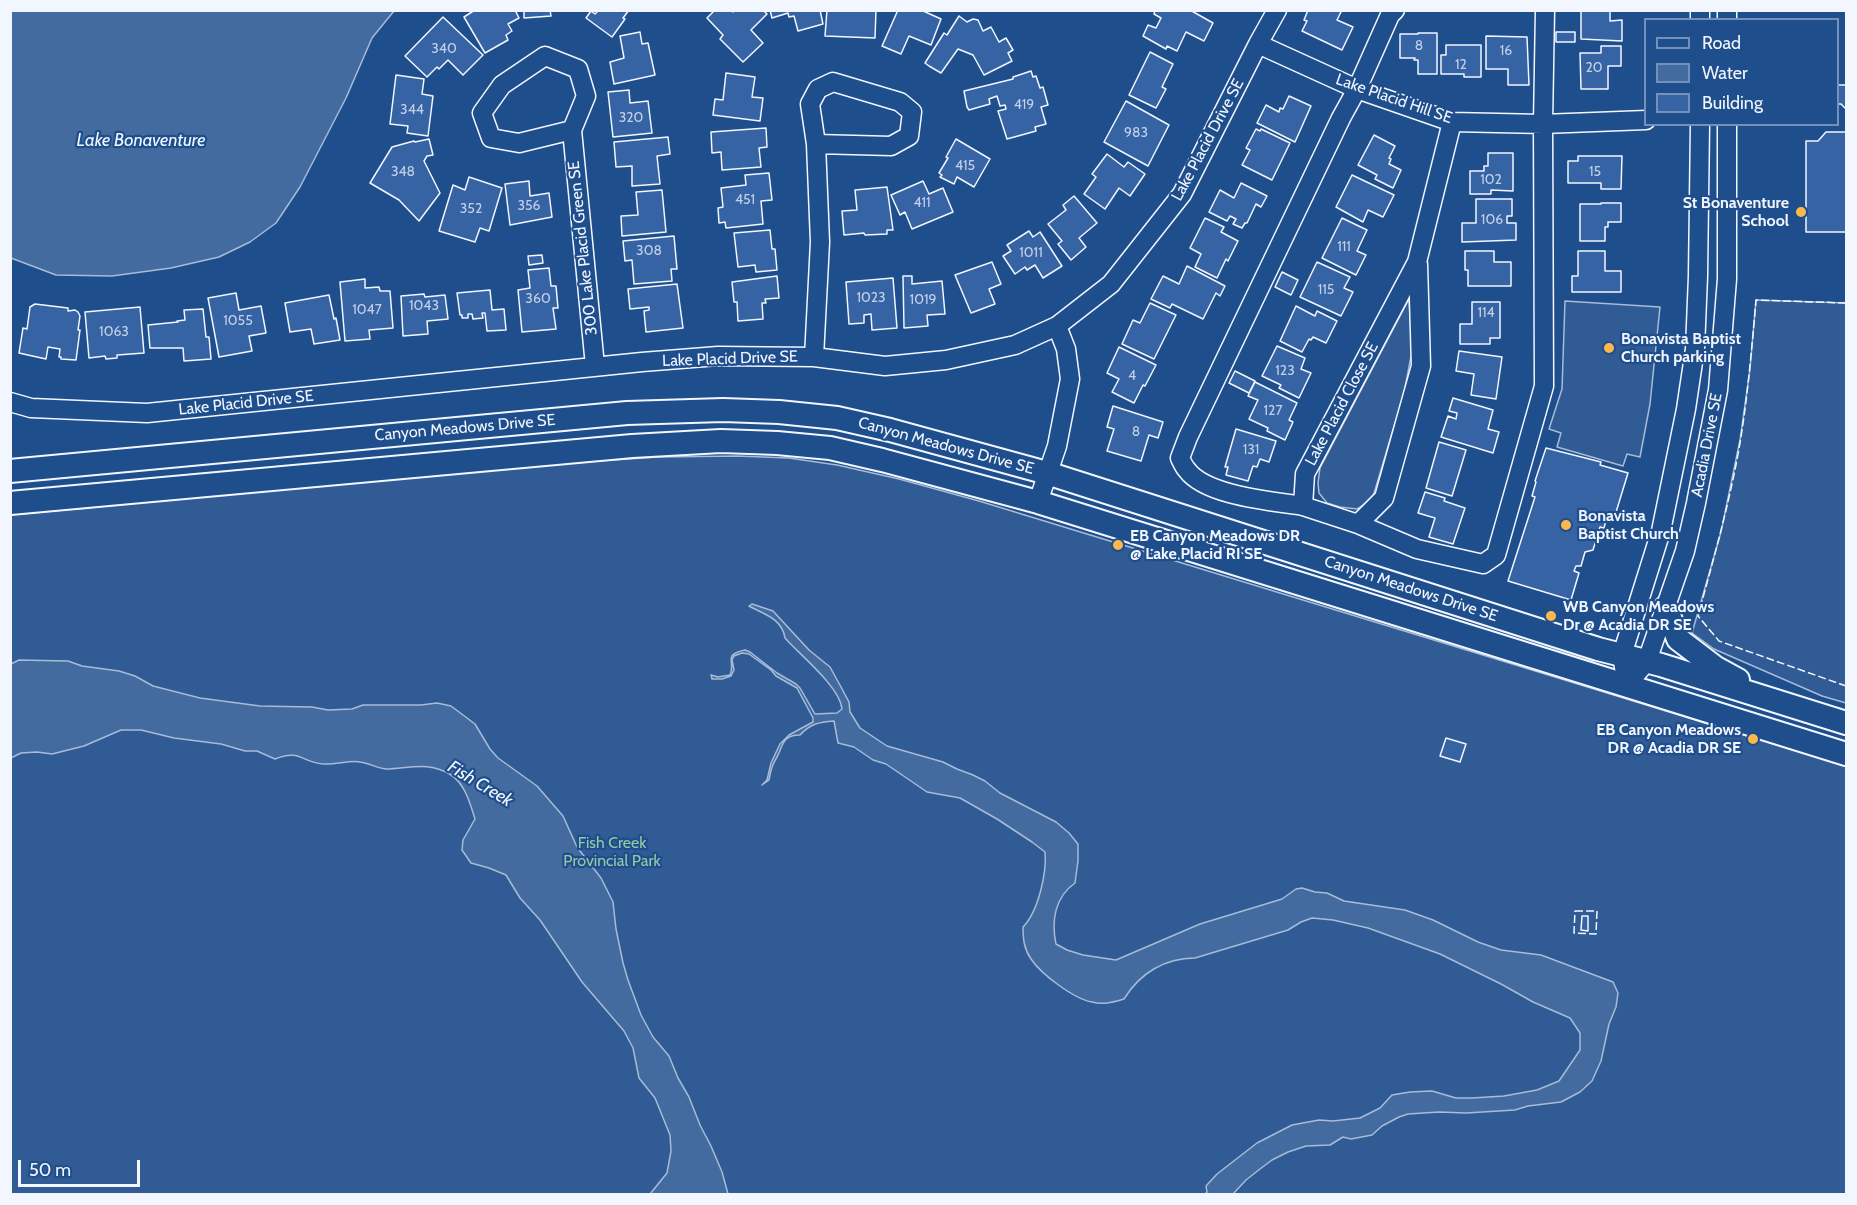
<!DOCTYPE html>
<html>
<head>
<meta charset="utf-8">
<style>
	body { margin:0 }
	#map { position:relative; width:1857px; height:1205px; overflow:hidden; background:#1f4e8c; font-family:Cabin,sans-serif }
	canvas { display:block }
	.frame { position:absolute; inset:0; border:12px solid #f2f6ff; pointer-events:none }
	.legend { position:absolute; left:1644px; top:18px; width:195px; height:108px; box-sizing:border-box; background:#1f4e8c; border:2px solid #7391ba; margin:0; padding:8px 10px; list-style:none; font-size:18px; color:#f2f6ff }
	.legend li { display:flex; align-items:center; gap:12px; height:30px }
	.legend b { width:30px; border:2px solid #7391ba }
	.scale { position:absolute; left:18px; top:1160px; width:122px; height:27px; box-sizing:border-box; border:3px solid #f2f6ff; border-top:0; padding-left:8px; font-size:18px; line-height:21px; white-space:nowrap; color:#f2f6ff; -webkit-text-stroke:4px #1f4e8c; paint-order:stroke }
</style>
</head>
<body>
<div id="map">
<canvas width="1857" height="1205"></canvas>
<div class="frame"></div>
<ul class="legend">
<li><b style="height:8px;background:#1f4e8c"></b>Road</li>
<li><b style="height:16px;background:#446ba0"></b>Water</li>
<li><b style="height:16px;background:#3563a3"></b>Building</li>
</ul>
<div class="scale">50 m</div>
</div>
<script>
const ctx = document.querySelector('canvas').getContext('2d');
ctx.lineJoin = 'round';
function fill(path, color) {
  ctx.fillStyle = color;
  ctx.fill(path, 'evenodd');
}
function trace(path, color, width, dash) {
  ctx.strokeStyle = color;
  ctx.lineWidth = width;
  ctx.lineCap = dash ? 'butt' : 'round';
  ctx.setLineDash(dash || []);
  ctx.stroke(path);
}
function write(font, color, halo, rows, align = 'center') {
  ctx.font = font + ' Cabin,sans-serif';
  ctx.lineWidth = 4.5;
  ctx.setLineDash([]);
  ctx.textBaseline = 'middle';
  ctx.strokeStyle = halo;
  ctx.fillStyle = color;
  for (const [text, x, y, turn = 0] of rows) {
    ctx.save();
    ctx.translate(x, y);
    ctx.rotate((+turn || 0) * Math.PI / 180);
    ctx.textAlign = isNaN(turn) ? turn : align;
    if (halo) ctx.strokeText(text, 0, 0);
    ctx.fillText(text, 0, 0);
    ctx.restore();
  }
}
const built = new Path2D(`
	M1409 299 1412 351 1404 393 1372 500 1357 509 1340 507 1327 503 1319 493 1318 483 1320 468Z
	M1756 300 1846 303V703L1822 696 1714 649 1692 633 1721 532 1740 440 1750 369Z
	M1565 301 1660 307 1650 404 1640 457 1627 454 1623 466 1557 447 1561 433 1549 429 1562 389Z
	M737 456 789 458 837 465 899 479 979 501 1846 766V1194H11V515L565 463 659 457Z`);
const water = new Path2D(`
	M10 11 11 10 394 11 372 38 346 98 300 187 276 223 250 242 219 257 171 268 112 276 56 275 11 258Z
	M752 604 773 611 809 650 830 667 841 687 849 702 850 712 860 728 887 746 943 762 957 769 973 775 985 781 1000 793 1056 822 1069 833 1078 844V861L1075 883C1055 897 1051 921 1056 944L1067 950 1083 955 1116 960 1200 924 1282 899 1296 889 1302 888 1315 892 1327 893 1344 901 1405 910 1433 920 1478 942 1501 950 1541 955 1613 982 1618 993 1616 1007 1609 1024 1601 1061 1592 1081 1580 1092 1561 1102 1528 1106 1515 1110 1466 1113 1439 1112 1408 1114 1399 1117 1382 1126 1372 1135 1351 1139 1343 1137 1330 1145 1306 1146 1288 1152 1272 1160 1260 1169 1246 1180 1233 1194H1205L1207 1192 1206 1186 1217 1174 1257 1143 1292 1125 1319 1120 1333 1121 1360 1118 1380 1108 1392 1095 1410 1092 1432 1091 1456 1098H1472L1504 1096 1537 1090 1559 1081 1580 1050V1033L1570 1018 1533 1002 1501 984 1440 954 1368 928 1333 920 1312 918 1301 922 1288 930 1195 958C1165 958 1140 973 1124 999 1113 1002 1104 1005 1092 1002 1074 999 1041 974 1031 959 1024 949 1023 939 1023 927 1038 912 1047 873 1045 852L1032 842 997 819 960 798 927 792 886 764 873 760 854 747 838 743 834 721C819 722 810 724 800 735 782 735 783 746 777 757 772 765 771 770 769 780L762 785 767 780 771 763 780 744 789 735 813 722V718L797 688 776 676 771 670 749 654 742 653 734 656 732 660 734 670 731 676 722 679H712L711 675 718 677 730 675C736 661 722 655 745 650L750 652 777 673 796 684 800 688 815 714 837 713 842 709C840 687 800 655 785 638 782 618 763 614 749 606Z
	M19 660 68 661 82 666 119 671 135 676 153 686 200 698 260 706 312 707 328 710 352 709 363 705H421L437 703 451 706 475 724 490 749 498 758 537 786 563 816 577 847 601 878 613 902 616 929 623 963 628 980 641 1015 653 1037 669 1056 678 1078 689 1097 700 1125 711 1146 722 1172 728 1194H650L667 1173 671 1151 670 1135 655 1098 639 1078 633 1048 624 1031 582 982 540 920 520 898 506 875 489 868 471 863 462 850 463 840 475 819C470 803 465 784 451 775 430 761 410 768 387 769 378 769 370 763 360 762 349 760 336 765 323 764 301 762 300 749 275 759L257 751H245L221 744 174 738 141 730H121L84 746 52 754 37 752 21 753 11 758V664Z`);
const building = new Path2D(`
	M475 10H515L519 18 508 24 512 31 506 35 508 40 485 53 464 17Z
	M524 10H550L551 16 524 18Z
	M595 10H629L623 18 625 19 612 37 586 18 591 11 595 14 597 12Z
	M715 10H731L733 12 734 10H763L767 14 751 30 763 43 743 62 720 39 723 35 707 18Z
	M770 10H820L823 24 798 31 794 16 789 17 788 13 772 18Z
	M827 10H876L875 38 825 36Z
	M898 10H921L941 19 931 45 909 36 901 54 882 46Z
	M1155 10H1190L1213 23 1204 41 1186 32 1177 51 1167 46 1166 49 1143 36 1148 25 1156 28 1161 18 1154 14Z
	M1308 10H1342L1337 20 1353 27 1342 50 1302 31 1307 21 1304 20Z
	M1581 10H1610V21L1622 20V41L1581 39Z
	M959 16 967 22 973 19 978 20 983 31 991 27 999 42 1006 38 1013 50 1008 53 1012 61 984 75 973 55 958 49 941 73 929 66 925 63 944 33 947 35Z
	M443 17 483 55 463 75 448 60 439 69 437 67 427 77 405 56Z
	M640 32 642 44 648 43 655 75 614 84 610 62 624 58 620 36Z
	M1556 32H1575V42H1556Z
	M1418 33H1437V74H1418V60H1414L1415 58H1400V34H1418Z
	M1486 36 1527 37 1529 85H1508V69H1486Z
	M1446 45H1481V77H1464V74H1441V55H1446Z
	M1601 46H1621V66H1608V89H1581L1580 53H1601Z
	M1150 52 1173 64 1162 87 1166 89 1156 108 1129 95Z
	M1846 56V109L1841 104H1838V85H1846Z
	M1031 71 1033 77 1036 76 1040 88 1043 87 1048 105 1041 107 1046 124 1035 127 1036 131 1007 139 998 111 1006 109 1005 105 1000 106 997 96 989 99 990 104 969 110 967 107 964 91 1013 79V77Z
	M726 73 755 77 752 97 763 98 760 121 713 115 715 99 723 100Z
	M396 75 424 79 422 94 433 96 428 136 407 133 408 126 390 124Z
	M629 90 630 103 648 101 652 133 613 137 608 92Z
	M1289 96 1311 106 1295 142 1257 123 1266 105 1279 112 1280 108 1283 109Z
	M1126 101 1169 125 1148 166 1104 142Z
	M766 128 767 147 759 148 761 167 722 170 721 152 712 153 711 132Z
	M1256 129 1260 131 1261 129 1290 143 1272 180 1242 165 1250 150 1246 148Z
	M1826 132H1846V232H1806V141H1818Z
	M1374 135 1395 146 1389 158 1391 159 1389 164 1401 170 1393 188 1375 179 1377 175 1358 165Z
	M668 137 670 154 657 156 660 184 632 186V166L616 167 614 142Z
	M429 139 433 155 427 156 424 161 440 193 419 221 399 200 370 183 392 147 414 141 415 142Z
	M956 139 990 159 974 187 957 177 954 184 940 177 942 175 939 173 948 158 946 157Z
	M1488 153H1513V191L1491 190V194H1470V171H1484V166H1488Z
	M1107 154 1124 167 1128 162 1145 174 1130 196 1119 188 1105 209 1084 194 1096 177 1092 174Z
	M1578 156H1622L1621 189H1601V183H1568V161H1578Z
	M769 173 772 200 761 201 763 224 726 228 725 222 719 223 718 208 723 207 721 188 746 185 745 175Z
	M1352 175 1394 195 1383 217 1368 210 1363 222 1336 207Z
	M469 177 502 188 489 231 480 228 475 242 439 231 453 185 465 190Z
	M529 181 530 196 549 193 552 217 510 225 505 184Z
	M923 181 929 194 943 188 953 212 912 229 905 212 900 215 891 195Z
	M1241 183 1267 196 1261 207 1256 204 1247 223H1245L1242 228 1233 224 1236 219 1230 216 1227 221 1209 212 1220 190 1234 198Z
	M887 187 893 230H887V234L865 235 864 233 844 235 842 211 857 210 855 190Z
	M662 190 666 232 622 236 621 216 638 215 636 192Z
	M1074 196 1097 223 1079 238 1086 247 1071 260 1058 244 1062 241 1048 224 1066 210 1063 205Z
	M1476 199H1512V216H1507V223H1516V240L1462 242V223H1476Z
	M1601 203H1621V222H1608V227H1605V241H1580V204H1601Z
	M1205 218 1224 227 1221 232 1238 241 1228 261 1226 259 1217 278 1195 267 1201 254 1190 248Z
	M1342 218 1367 230 1357 251 1366 255 1356 275 1322 258Z
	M770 230 772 249H775L777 270 756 272 755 265 738 267 734 233Z
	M1029 231 1033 237 1040 232 1062 266 1043 278 1035 265 1027 270 1025 267 1015 274 1003 256 1011 251 1007 245Z
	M674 236 677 269H671L672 281 634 284 632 260 625 261 623 241Z
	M1465 251H1494V262H1511V286H1468V270H1465Z
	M1578 251H1605V271H1621V292H1572V276H1578Z
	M542 255 543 263 529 265 528 256Z
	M992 262 1001 284 989 289 995 304 971 313 955 275Z
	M1317 262 1350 277 1344 288 1353 292 1341 316 1300 297Z
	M1187 266 1225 286 1220 296 1216 293 1203 319 1172 304 1170 308 1151 299 1163 276 1179 284Z
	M549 268 551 286H556L558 308H553L556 329 522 332 518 290 530 288 528 270Z
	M1282 272 1298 280 1291 295 1275 287Z
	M777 276 779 298 765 299 766 303H762L763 319 738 321 737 302H734L732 282Z
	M903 276H912V284L942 281 945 314 927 315 928 326 904 328Z
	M893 278 897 328 872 330 871 314 864 315V323L849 324 846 282Z
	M365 279V288L379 287 380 291H390L393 328 369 330 370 339 345 341 340 282Z
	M677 284 683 328 646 332 644 311 649 310V307L630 309 628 289Z
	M490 290 492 310 504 309 506 330 487 331 485 313H482L483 318 473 319 472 314H468V318H462V315H460L457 293Z
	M236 293 239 310 261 306 266 333 249 336 252 351 219 357 208 298Z
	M424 294 425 297 445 295 448 319 427 321 428 334 403 336 401 296Z
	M329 295 334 319 336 318 340 340 314 344 311 329 290 332 285 303Z
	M1472 302H1500V338H1490V344H1460V324H1472Z
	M1150 303 1176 315 1154 359 1122 344 1133 320 1140 323Z
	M35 304 68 308V311L75 310 78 312 80 316 78 330H80L76 360 61 359V357H59L60 349 48 347 46 359 19 353 23 328 27 329 30 307Z
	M1296 306 1315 316 1317 311 1337 321 1326 343 1313 337 1311 340 1309 339 1302 352 1280 341Z
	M140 307 144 353 117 355V358L106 359 105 356 89 358 85 312Z
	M203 309 206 337H209L211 359 184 361 183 348H150L148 325 178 322 177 321 185 320 184 310Z
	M1277 346 1305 358 1301 369 1311 373 1299 398 1279 388 1281 385 1262 376Z
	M1119 347 1156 365 1145 386 1143 385 1134 403 1112 392 1119 379 1107 373Z
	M1459 351 1502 357 1496 399 1471 395 1474 374 1456 371Z
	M1235 371 1255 381 1249 393 1229 383Z
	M1255 382 1297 403 1289 420 1293 422 1285 440 1267 431 1268 428 1249 419 1258 400 1248 396Z
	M1453 398 1493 410 1488 429 1499 432 1493 453 1441 437 1448 416 1456 419 1457 413 1449 411Z
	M1113 406 1163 422 1158 438 1149 435 1141 461 1107 451 1114 429 1107 427Z
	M1236 429 1276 441 1269 462 1260 459 1257 467 1253 466 1248 481 1226 475 1228 467H1225Z
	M1439 442 1466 450 1452 496 1426 488Z
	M1546 448 1601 462 1600 465 1628 473 1613 522 1606 520 1604 528 1600 527 1593 550 1585 552 1581 566H1576L1574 571 1579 573 1571 600 1508 581 1535 497 1532 496 1536 482 1535 481Z
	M1425 492 1445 498 1444 501 1465 508 1453 544 1429 537 1435 518 1418 513Z
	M1446 738 1466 744 1460 762 1440 756Z
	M1582 916H1588V931L1581 930Z`);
const minor = new Path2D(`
	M1700 20V10
	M1727 20V10
	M1258 44 1357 89 1452 122 1543 124 1646 120
	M1452 122 1417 262 1305 474 1303 506 1358 524 1417 549 1483 564 1496 555 1544 386 1543 124 1545 10
	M572 130 519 143 491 138 482 113 502 85 545 56 578 69 586 96 572 130 595 366
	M814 357 820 242 816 144 810 104 818 89 833 82 900 102 912 112 909 136 891 146 816 144
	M10 402 31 408 147 413 642 362 718 356 814 357 885 366 946 360 1015 345 1057 326 1111 284 1182 194 1258 44 1277 10
	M1038 502 1057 446 1070 379 1066 349 1057 326
	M1303 506C1272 501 1206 496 1187 470 1184 467 1182 462 1180 458L1188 437 1341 118 1357 89 1390 15 1395 10
	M1358 524 1384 498 1421 366 1418 264
	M1627 685 1647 661 1685 551 1696 503 1718 390 1727 279V124
	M1627 685 1622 655 1661 531 1686 409 1695 349 1698 276 1700 124`);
const major = new Path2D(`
	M10 471 627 413 723 410 779 412 837 418 890 430 1047 473 1598 649 1661 665 1846 723
	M10 503 632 446 721 441 777 443 830 448 882 460 1038 502 1846 754
	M1666 607 1678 639 1716 668 1738 680`);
const fence = new Path2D(`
	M1846 303 1756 300C1752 346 1748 392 1741 437 1731 498 1714 557 1698 616L1719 641 1846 686
	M1575 911H1597L1596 934 1574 933Z`);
const markers = [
	[1801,212,6,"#ffb74d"],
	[1609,348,6,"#ffb74d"],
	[1566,525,6,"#ffb74d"],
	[1118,545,6,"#ffb74d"],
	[1551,616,6,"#ffb74d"],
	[1753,739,6,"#ffb74d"]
];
const numberNames = [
	["8",1419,46],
	["340",444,49],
	["16",1506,51],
	["12",1461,65],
	["20",1594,68],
	["419",1024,105],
	["344",412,110],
	["320",631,118],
	["983",1136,133],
	["415",965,166],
	["348",403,172],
	["15",1595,172],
	["102",1491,180],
	["451",745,200],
	["411",922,203],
	["356",529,206],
	["352",471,209],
	["106",1492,220],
	["111",1344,247],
	["308",649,251],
	["1011",1031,253],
	["115",1326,290],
	["1023",871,298],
	["360",538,299],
	["1019",923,300],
	["1043",424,306],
	["1047",367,310],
	["114",1486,313],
	["1055",238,321],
	["1063",114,332],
	["123",1285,371],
	["4",1132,376],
	["127",1273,411],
	["8",1136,432],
	["131",1251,450]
];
const streetNames = [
	["Lake Placid Hill SE",1394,99,19],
	["Lake Placid Drive SE",1208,140,-62],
	["300 Lake Placid Green SE",583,248,-96],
	["Lake Placid Drive SE",730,359,-2],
	["Lake Placid Drive SE",246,403,-6],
	["Lake Placid Close SE",1342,404,-62],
	["Canyon Meadows Drive SE",465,428,-5],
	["Acadia Drive SE",1707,445,-79],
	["Canyon Meadows Drive SE",946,446,15],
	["Canyon Meadows Drive SE",1411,589,18]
];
const poiNames = [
	["St Bonaventure",1789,203,"right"],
	["School",1789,221,"right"],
	["Bonavista Baptist",1621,339],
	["Church parking",1621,357],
	["Bonavista",1578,516],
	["Baptist Church",1578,534],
	["EB Canyon Meadows DR",1130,536],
	["@ Lake Placid RI SE",1130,554],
	["WB Canyon Meadows",1563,607],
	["Dr @ Acadia DR SE",1563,625],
	["EB Canyon Meadows",1741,730,"right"],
	["DR @ Acadia DR SE",1741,748,"right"]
];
const parkNames = [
	["Fish Creek",612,843],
	["Provincial Park",612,861]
];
const waterNames = [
	["Lake Bonaventure",141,141],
	["Fish Creek",480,784,31]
];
fill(built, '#305b95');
trace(built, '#a8bbd7', 1.5);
fill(water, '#446ba0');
trace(water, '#a8bbd7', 1.5);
fill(building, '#3563a3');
trace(building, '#f2f6ff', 1.5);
trace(minor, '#f2f6ff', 21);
trace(major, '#f2f6ff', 26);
trace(minor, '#1f4e8c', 18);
trace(major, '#1f4e8c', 22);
trace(fence, '#f2f6ff', 1.5, [8, 3]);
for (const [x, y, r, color] of markers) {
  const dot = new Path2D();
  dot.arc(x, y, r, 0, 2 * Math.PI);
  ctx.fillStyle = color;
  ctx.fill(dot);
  trace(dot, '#1f4e8c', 2);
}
write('14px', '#c3d1e8', null, numberNames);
write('16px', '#f2f6ff', '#1f4e8c', streetNames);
write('bold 16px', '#f2f6ff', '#1f4e8c', poiNames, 'left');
write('16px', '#97c8a6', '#1f4e8c', parkNames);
write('italic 18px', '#f2f6ff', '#1f4e8c', waterNames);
</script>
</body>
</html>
